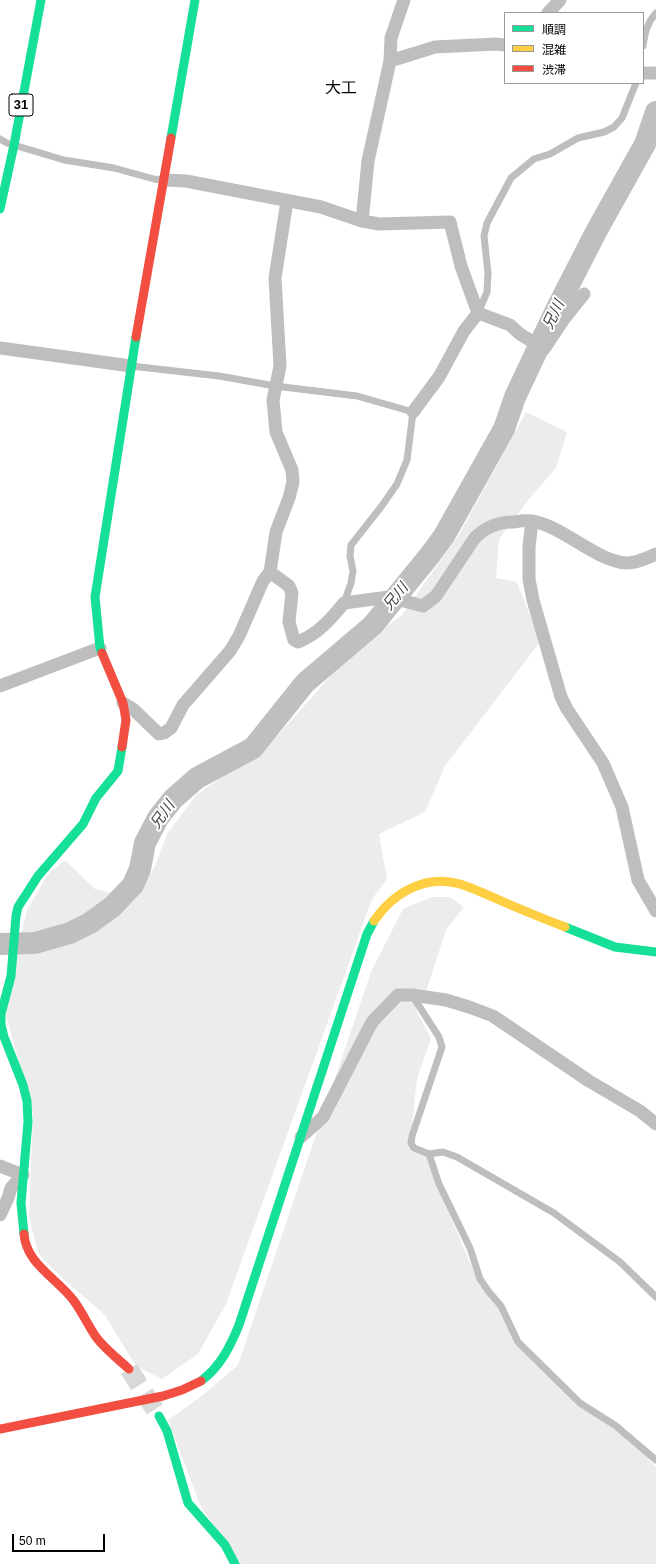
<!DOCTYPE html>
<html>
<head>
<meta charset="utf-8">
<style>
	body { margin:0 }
	#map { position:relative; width:656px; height:1564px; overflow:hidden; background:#fff; font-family:Arial,"Noto Sans JP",sans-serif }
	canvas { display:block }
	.legend { position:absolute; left:504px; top:12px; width:140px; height:72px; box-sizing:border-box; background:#fff; border:1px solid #999; margin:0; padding:5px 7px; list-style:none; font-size:12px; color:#000 }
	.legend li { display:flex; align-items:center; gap:8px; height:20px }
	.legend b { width:20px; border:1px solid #999 }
	.scale { position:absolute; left:12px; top:1534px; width:93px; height:18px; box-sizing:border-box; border:2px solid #000; border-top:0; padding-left:5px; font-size:12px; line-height:14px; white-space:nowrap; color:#000; -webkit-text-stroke:3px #fff; paint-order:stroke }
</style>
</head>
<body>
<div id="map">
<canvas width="656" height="1564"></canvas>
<ul class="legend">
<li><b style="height:5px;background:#16e098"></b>順調</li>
<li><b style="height:5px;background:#ffcf43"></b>混雑</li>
<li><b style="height:5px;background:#f24e42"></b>渋滞</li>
</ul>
<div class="scale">50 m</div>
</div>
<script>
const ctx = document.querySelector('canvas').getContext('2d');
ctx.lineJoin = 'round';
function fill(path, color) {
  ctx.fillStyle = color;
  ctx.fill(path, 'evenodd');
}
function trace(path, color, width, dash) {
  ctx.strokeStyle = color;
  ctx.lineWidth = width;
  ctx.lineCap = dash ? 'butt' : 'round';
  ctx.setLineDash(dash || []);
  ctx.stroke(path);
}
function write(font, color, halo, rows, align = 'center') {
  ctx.font = font + ' Arial,"Noto Sans JP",sans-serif';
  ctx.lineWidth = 4;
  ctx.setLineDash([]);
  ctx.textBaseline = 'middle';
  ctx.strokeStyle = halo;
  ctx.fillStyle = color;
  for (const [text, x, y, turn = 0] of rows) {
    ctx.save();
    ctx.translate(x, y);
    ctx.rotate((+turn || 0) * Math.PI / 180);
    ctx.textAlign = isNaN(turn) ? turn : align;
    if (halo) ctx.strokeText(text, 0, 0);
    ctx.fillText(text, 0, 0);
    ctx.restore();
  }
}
const green = new Path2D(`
	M526 412 567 432 556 468 529 499 499 539 496 578 517 582 540 642 445 766 425 812 379 834 387 879 372 899 226 1304 198 1354 162 1379 136 1366 104 1314 64 1280 38 1253 29 1216 33 1113 6 1015 18 950 27 910 48 874 65 860 95 889 136 898 155 866 167 834 196 795 229 772 263 752 352 652 402 615 460 533Z
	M432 897H450L464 907 446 930 426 992 416 1010 431 1038 417 1079 412 1125 409 1143 412 1152 426 1155 436 1183 478 1281 499 1308 519 1346 578 1405 635 1443 656 1467V1564H241L201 1507 168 1420 203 1395 238 1365 371 972 403 909Z`);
const river = new Path2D(`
	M0 944 35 943 70 933 90 923 112 907 133 885 140 869 145 843 158 818 173 799 197 778 253 748 305 683 373 625 430 555 444 536 504 429 515 397 557 308 597 230 645 144 656 112`);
const secondaryTunnel = new Path2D(`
	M129 1369 159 1416`);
const lane = new Path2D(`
	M643 46C645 33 647 23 656 13
	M0 139 7 143 64 160 114 168 154 179 162 180
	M478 313 487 292 488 273 484 236 487 223 511 178 534 159 550 154 578 138 604 132 614 127 622 118 636 83
	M131 366 219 376 275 386 357 396 413 412 407 460 397 484 381 507 351 545 350 556 353 571 351 583 344 603
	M412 995 439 1037 442 1047 412 1136 411 1143 414 1148 429 1154 443 1152 457 1157 554 1213 620 1262 656 1297
	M429 1154 439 1184 470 1248 480 1279 489 1292 501 1306 518 1342 580 1403 616 1426 656 1460`);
const street = new Path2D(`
	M548 13 560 0
	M390 61 435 47 496 44 505 45
	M643 73H656
	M164 180 186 181 321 207 362 221 379 224 450 222 461 266 478 313
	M362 221 368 161 390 61 391 38 404 0
	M478 313 510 325 520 334 544 349 564 319 584 294
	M0 348 131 366
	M413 412 439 377 464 331 478 313
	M532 521 529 547V579L533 600 561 697 567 709 603 763 622 807 638 880 656 911
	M270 572 289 586 292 593 289 622 294 640 298 642C318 634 331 619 344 603L389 597 423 606 436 596 474 539C485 527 497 522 514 522 520 521 527 520 532 521 563 526 597 562 627 563 637 563 647 558 656 554
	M0 686 100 648
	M123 703 133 709 159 734 164 733 171 728 183 705 230 651 239 636 263 581 270 572 276 532 289 498 293 482 292 470 276 432 273 400 280 366 275 278 287 201
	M301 1137 323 1117 372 1022 398 995H412L446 1000 469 1007 493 1016 589 1081 640 1111 656 1124
	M0 1166 23 1175 11 1188 8 1198 0 1215`);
const fast = new Path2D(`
	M171 138 195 0
	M0 209 14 145 41 0
	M102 653 100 648 95 597 136 337
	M565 927 615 947 656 952
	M24 1234 21 1203 28 1122 27 1101 23 1085 4 1037 1 1025V1014L11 976 16 916 18 907 38 876 83 824 96 798 118 771 122 747
	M201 1381C220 1367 230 1347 239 1325L367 934 374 921
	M159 1416 167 1431 188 1503 225 1545 235 1564`);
const slow = new Path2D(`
	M374 921C393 893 425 874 460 884 473 888 485 894 497 899 519 909 542 918 565 927`);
const jam = new Path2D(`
	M136 337 171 138
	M102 653 123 703 126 720 122 747
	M24 1234C26 1264 57 1278 74 1301 82 1312 88 1325 96 1337 105 1349 118 1359 129 1369
	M0 1429 163 1396 182 1390 201 1381`);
const shields = [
	[21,105,24]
];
const shieldNames = [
	["31",21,105]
];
const waterNames = [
	["兄川",554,315,-64],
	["兄川",396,597,-51],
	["兄川",163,815,-55]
];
const quarterNames = [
	["大工",341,89]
];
fill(green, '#ececec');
trace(river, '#bfbfbf', 22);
trace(secondaryTunnel, '#d9d9d9', 19, [19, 10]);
trace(lane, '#bebebe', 7);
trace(street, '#bebebe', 13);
trace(fast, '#16e098', 9);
trace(slow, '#ffcf43', 9);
trace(jam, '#f24e42', 9);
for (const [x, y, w] of shields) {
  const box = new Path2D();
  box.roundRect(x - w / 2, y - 11, w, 22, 3);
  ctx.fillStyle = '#fff';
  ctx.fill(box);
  trace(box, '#000', 1);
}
write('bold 13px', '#000', null, shieldNames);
write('italic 15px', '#444', '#fff', waterNames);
write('16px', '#000', '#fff', quarterNames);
</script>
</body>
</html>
